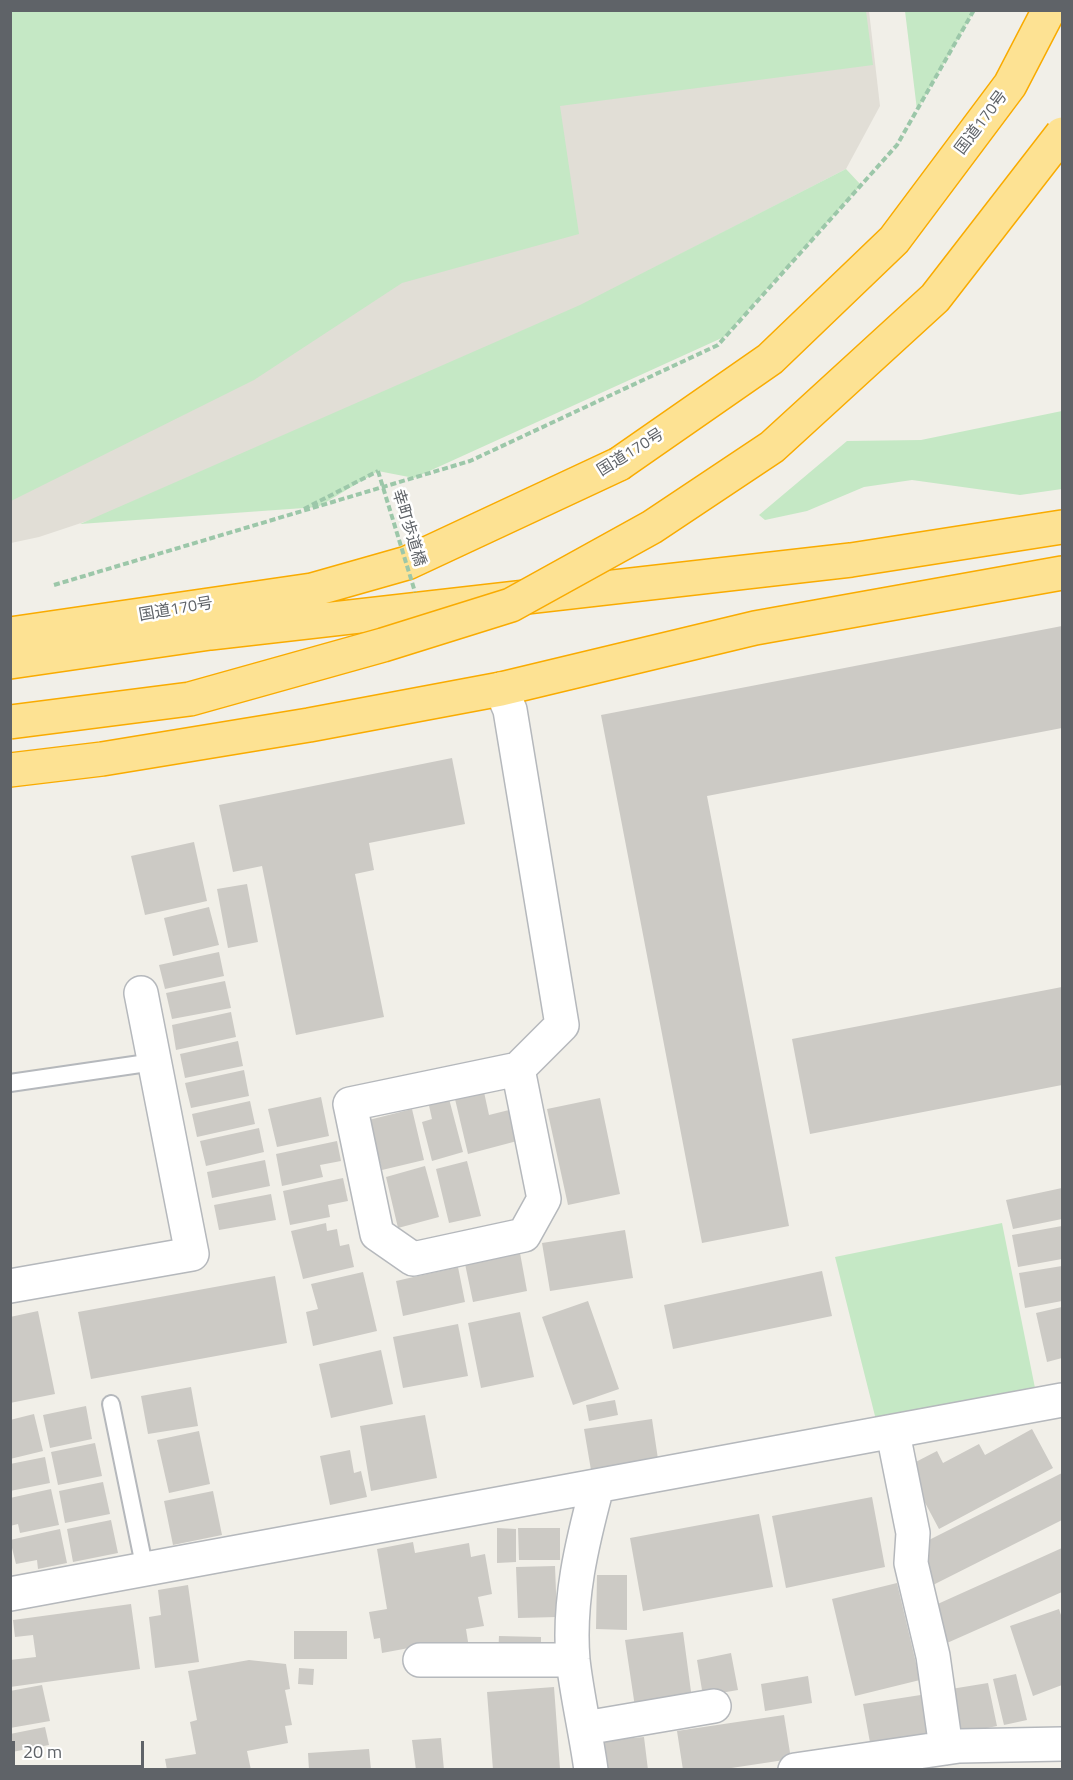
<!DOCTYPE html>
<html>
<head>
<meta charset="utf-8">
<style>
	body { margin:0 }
	#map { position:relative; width:1073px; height:1780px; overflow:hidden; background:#f1efe8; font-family:"Titillium Web",sans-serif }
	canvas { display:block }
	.frame { position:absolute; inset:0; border:12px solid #5f6368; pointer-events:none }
	.scale { position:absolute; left:12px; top:1741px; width:132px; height:27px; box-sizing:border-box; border:3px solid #5f6368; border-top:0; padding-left:8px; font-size:18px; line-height:21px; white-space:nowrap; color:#5f6368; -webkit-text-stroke:4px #fff; paint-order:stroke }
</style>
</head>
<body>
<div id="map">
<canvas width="1073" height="1780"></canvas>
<div class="frame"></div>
<div class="scale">20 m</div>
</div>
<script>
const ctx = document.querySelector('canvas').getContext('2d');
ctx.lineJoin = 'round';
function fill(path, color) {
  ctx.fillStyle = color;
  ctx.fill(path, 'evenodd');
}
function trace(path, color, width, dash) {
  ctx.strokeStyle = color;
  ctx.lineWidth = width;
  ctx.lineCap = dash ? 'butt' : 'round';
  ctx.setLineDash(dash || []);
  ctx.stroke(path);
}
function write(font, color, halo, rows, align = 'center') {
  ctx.font = font + ' "Titillium Web","Noto Sans JP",sans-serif';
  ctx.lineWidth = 5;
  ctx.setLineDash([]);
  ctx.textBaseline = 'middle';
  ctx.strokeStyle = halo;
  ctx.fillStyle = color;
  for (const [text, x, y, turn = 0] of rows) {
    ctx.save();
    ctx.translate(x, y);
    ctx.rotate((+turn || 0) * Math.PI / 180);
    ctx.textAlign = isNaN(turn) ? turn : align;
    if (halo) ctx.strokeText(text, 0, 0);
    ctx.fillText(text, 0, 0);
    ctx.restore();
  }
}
const education = new Path2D(`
	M11 11H869L880 106 846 169 298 451 39 537 11 543Z`);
const green = new Path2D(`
	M11 10 866 11 873 65 560 106 579 234 402 283 254 380 11 501Z
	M905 11H974L917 110Z
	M846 169 861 185 724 337 414 478 378 471 318 507 80 524 580 305Z
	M1062 411V489L1020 495 912 480 864 487 807 511 765 520 759 515 847 441 921 440Z
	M1002 1223 1035 1388 876 1420 835 1257Z`);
const building = new Path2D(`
	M1062 626V728L707 796 789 1226 702 1243 601 715Z
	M452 758 465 824 369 843 374 870 355 874 384 1017 296 1035 262 866 233 872 219 805Z
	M194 842 207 901 145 915 131 856Z
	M247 884 258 942 228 948 217 889Z
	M209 907 219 945 173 956 164 918Z
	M219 952 224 976 165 989 159 965Z
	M225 981 231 1008 172 1019 166 993Z
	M1062 987V1085L810 1134 792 1039Z
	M231 1012 236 1037 176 1050 172 1025Z
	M238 1041 243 1066 185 1078 180 1054Z
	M244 1070 249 1096 191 1108 185 1083Z
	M484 1092 489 1115 509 1110 517 1141 468 1154 455 1099Z
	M448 1095 463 1152 432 1161 422 1122 432 1119 428 1101Z
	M321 1097 329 1136 277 1147 268 1109Z
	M600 1098 620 1194 568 1205 547 1109Z
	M250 1101 255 1124 197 1137 192 1114Z
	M412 1109 424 1160 382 1170 369 1120Z
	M259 1128 264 1152 206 1166 200 1141Z
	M337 1141 341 1161 320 1165 323 1177 282 1186 276 1154Z
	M265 1160 270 1186 212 1198 207 1172Z
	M467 1161 481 1216 449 1223 436 1169Z
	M425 1166 439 1217 398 1228 386 1177Z
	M343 1178 348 1201 328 1205 330 1217 290 1225 283 1191Z
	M1062 1188V1219L1013 1229 1006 1200Z
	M271 1194 276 1220 219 1230 214 1205Z
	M326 1223 327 1231 337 1229 340 1246 349 1244 354 1267 303 1279 291 1231Z
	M1062 1226V1259L1018 1267 1012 1235Z
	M625 1230 633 1278 550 1291 542 1243Z
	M520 1253 527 1291 473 1302 465 1264Z
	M1062 1266V1301L1025 1308 1019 1273Z
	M458 1267 465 1302 403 1316 396 1281Z
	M822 1271 832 1316 673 1349 664 1305Z
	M363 1272 377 1331 313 1346 306 1312 318 1309 311 1284Z
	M275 1276 287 1343 91 1379 78 1312Z
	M588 1301 619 1389 573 1405 542 1317Z
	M1062 1307V1358L1047 1362 1036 1313Z
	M38 1311 55 1394 10 1403V1317Z
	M520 1312 534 1377 481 1388 468 1323Z
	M458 1324 468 1376 403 1388 393 1337Z
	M381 1350 393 1404 331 1418 319 1364Z
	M191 1387 198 1426 148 1434 141 1396Z
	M615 1400 618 1415 589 1421 586 1405Z
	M86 1406 92 1439 50 1448 43 1415Z
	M34 1414 43 1451 10 1459V1420Z
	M425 1415 437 1478 371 1491 360 1426Z
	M652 1419 658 1459 591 1470 584 1429Z
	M1032 1429 1053 1468 939 1529 906 1467 937 1451 943 1463 979 1444 985 1455Z
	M199 1431 210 1484 169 1493 157 1440Z
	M95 1443 102 1476 58 1485 51 1452Z
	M350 1450 354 1473 361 1471 367 1497 330 1505 320 1456Z
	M45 1457 50 1483 10 1491V1464Z
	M1062 1473V1520L929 1587 921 1572 927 1541Z
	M103 1482 110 1514 65 1523 59 1491Z
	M51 1489 59 1525 20 1533 18 1524 10 1526V1498Z
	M213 1491 222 1535 173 1545 164 1501Z
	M872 1497 885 1567 786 1588 772 1516Z
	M759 1514 773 1587 643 1611 630 1538Z
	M111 1520 118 1553 73 1562 67 1529Z
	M497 1528 516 1529V1562L497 1563Z
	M518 1528H560V1560H519Z
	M60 1529 67 1563 38 1569 37 1560 16 1564 10 1540Z
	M413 1542 415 1553 469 1543 471 1557 485 1554 492 1594 478 1597 484 1626 466 1629 469 1648 425 1645 382 1653 380 1638 374 1639 369 1612 387 1609 377 1549Z
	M1062 1548V1592L947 1643 931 1607Z
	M555 1566 557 1617 518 1618 516 1567Z
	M597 1575H627V1630L596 1629Z
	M897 1583 920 1680 855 1696 832 1599Z
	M188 1585 199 1662 155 1668 149 1617 161 1615 158 1590Z
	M131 1604 140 1669 10 1687V1660L36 1657 33 1635 15 1637 13 1620Z
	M1059 1609 1062 1618V1685L1033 1696 1010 1626Z
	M294 1631H347V1659H294Z
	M683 1632 692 1699 635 1707 625 1640Z
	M499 1636 541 1637V1657L498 1656Z
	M731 1653 738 1690 703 1696 697 1660Z
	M249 1660 286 1664 290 1689 285 1690 292 1725 285 1726 288 1743 247 1751 251 1770H167L165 1759 196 1754 190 1722 197 1720 188 1671Z
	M299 1668 314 1669 313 1685 298 1684Z
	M1016 1674 1027 1720 1004 1725 993 1679Z
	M808 1676 812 1703 765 1711 761 1684Z
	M988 1683 997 1726 959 1734 951 1689Z
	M42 1685 50 1721 10 1728V1691Z
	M554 1687 560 1769 493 1770 487 1692Z
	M927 1694 935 1737 871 1748 863 1704Z
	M784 1715 791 1759 718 1770H683L677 1731Z
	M45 1727 49 1745 12 1752 10 1734Z
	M644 1737 648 1770H602L599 1741Z
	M441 1738 444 1770H416L412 1740Z
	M369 1749 371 1770H309L308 1753Z`);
const path = new Path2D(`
	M304 509 378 471
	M54 585 470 461 718 345 897 145 974 10`);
const lane = new Path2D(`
	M10 1083 154 1062
	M111 1404 145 1570`);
const street = new Path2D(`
	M501 689 510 710 562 1025 518 1069 350 1104 377 1234 413 1259 524 1235 544 1199 518 1069
	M10 1286 192 1254 141 993
	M893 1433 913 1533 911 1563 933 1656 946 1748
	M10 1594 1062 1400
	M420 1660H573
	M585 1728 714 1706
	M591 1770C586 1733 577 1696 573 1660 568 1601 582 1543 597 1487
	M795 1770 959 1746 1062 1744`);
const highway = new Path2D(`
	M10 634 312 590 407 563 619 464
	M10 662 210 633 851 560 1062 527
	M10 770 102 759 309 725 501 689 755 628 1062 573`);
const pathBridge = new Path2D(`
	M378 471 415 592`);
const highwayBridge = new Path2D(`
	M619 464 770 359 894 240 1010 85 1049 10
	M10 722 190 699 383 645 511 605 652 527 772 447 935 298 1062 134`);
const streetNames = [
	["国道170号",982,123,-53],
	["国道170号",631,453,-32],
	["幸町歩道橋",408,528,73],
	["国道170号",176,610,-10]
];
fill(education, '#e1ded6');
fill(green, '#c5e8c5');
fill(building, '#cccac5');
trace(lane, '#b5b8bc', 20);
trace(street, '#b5b8bc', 36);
trace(highway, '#f9ab00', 36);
trace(path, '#9cc7a9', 4, [6, 3]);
trace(lane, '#fff', 16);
trace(street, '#fff', 33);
trace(highway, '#fde293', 33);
trace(highwayBridge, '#f9ab00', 36, []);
trace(pathBridge, '#9cc7a9', 4, [6, 3]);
trace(highwayBridge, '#fde293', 33);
write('16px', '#5f6368', '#fff', streetNames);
</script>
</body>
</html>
